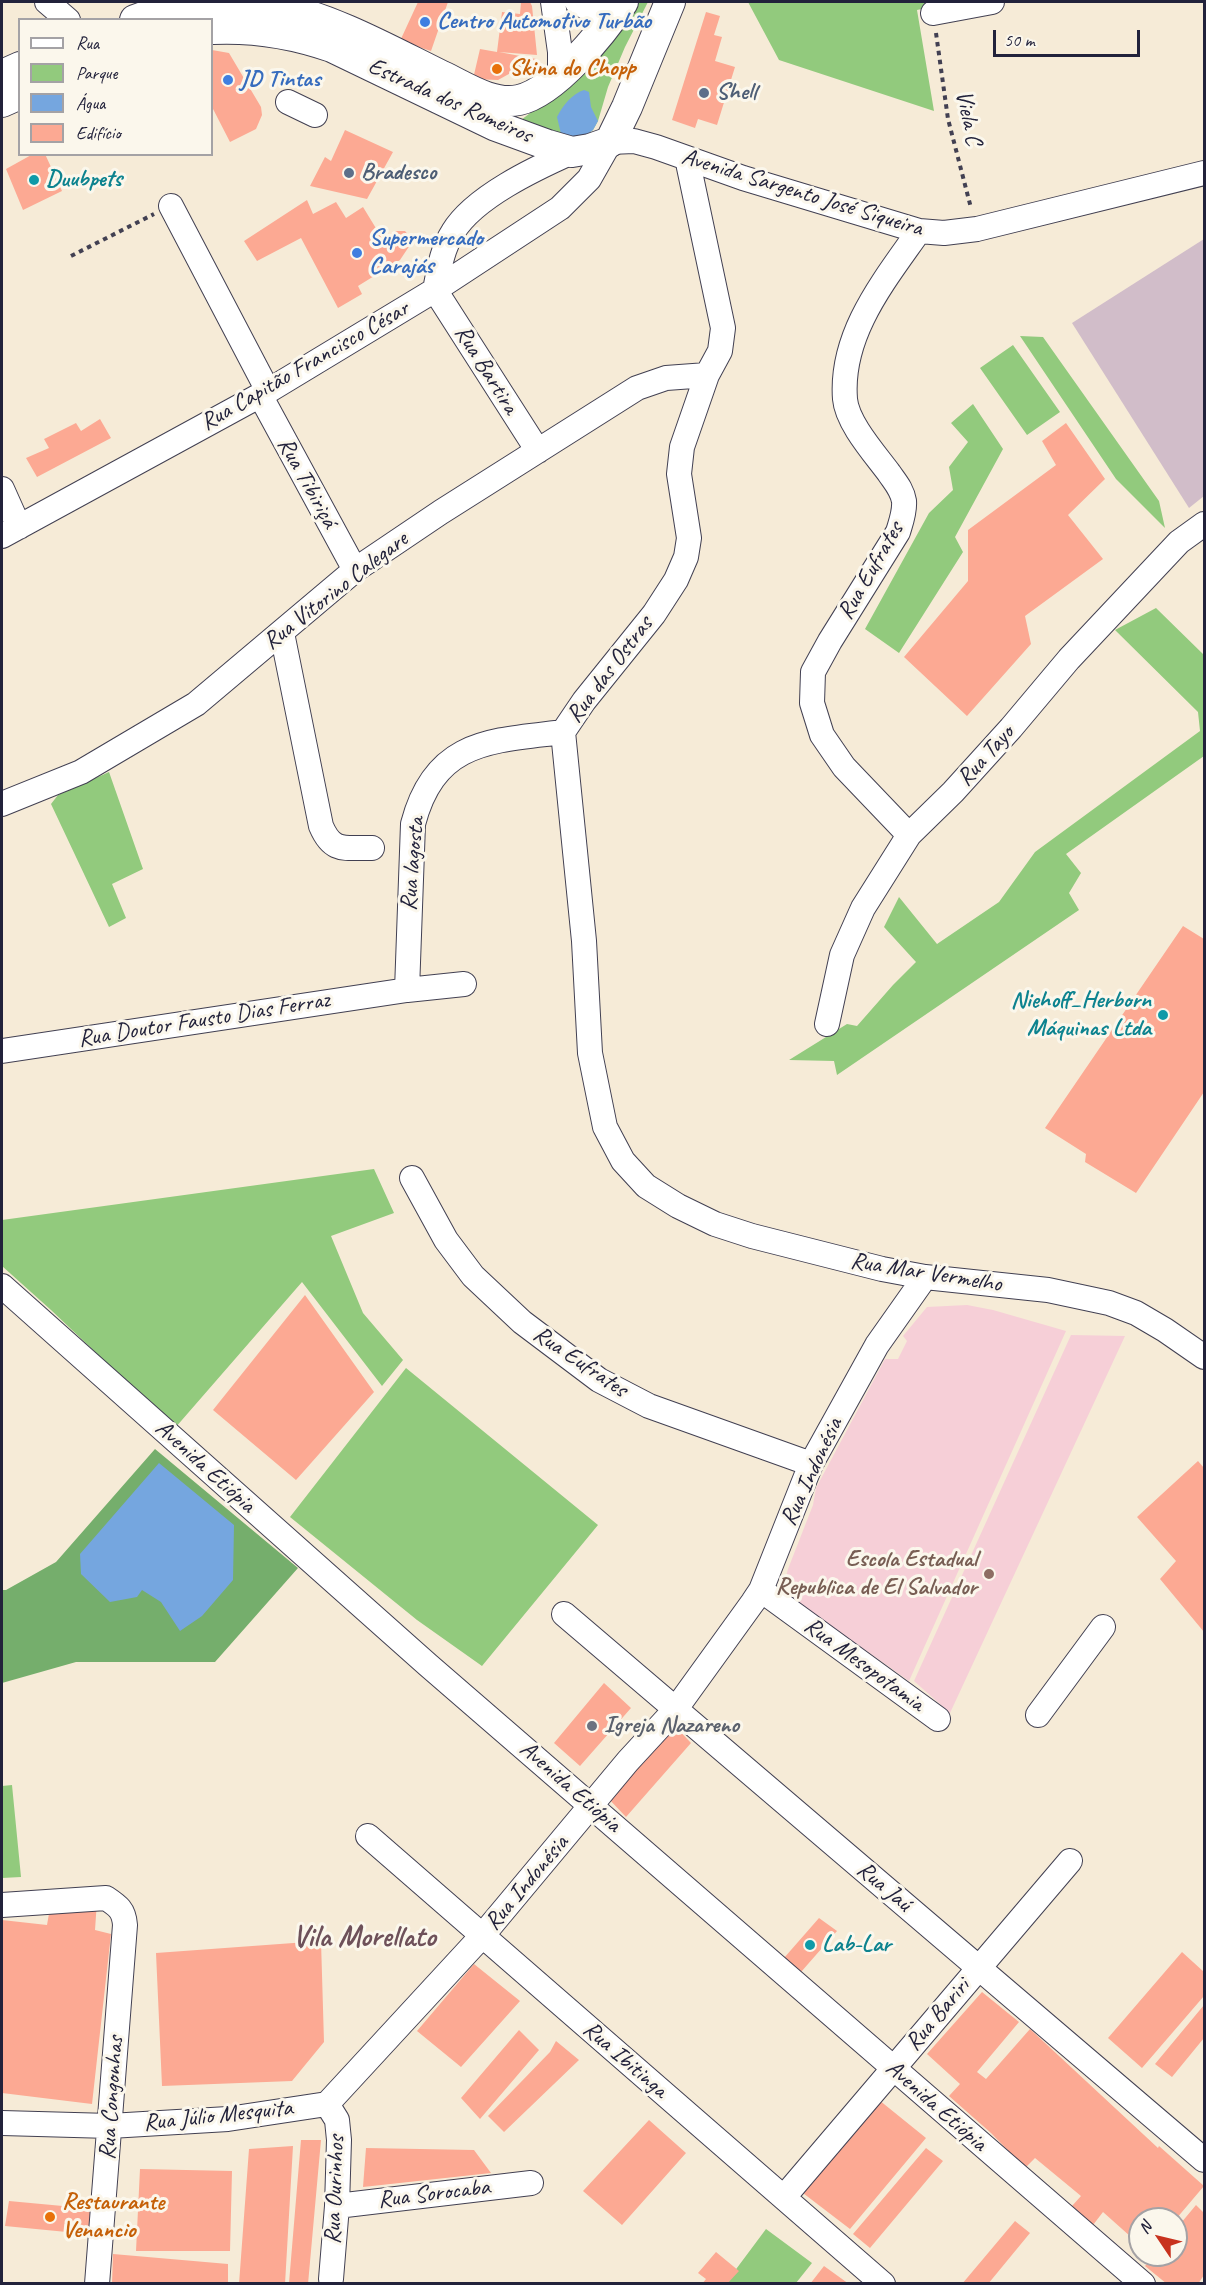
<!DOCTYPE html>
<html>
<head>
<meta charset="utf-8">
<style>
	body { margin:0 }
	#map { position:relative; width:1206px; height:2285px; overflow:hidden; background:#f6ebd7; font-family:Caveat,sans-serif }
	canvas { display:block }
	.frame { position:absolute; inset:0; border:3px solid #22223b; pointer-events:none }
	.legend { position:absolute; left:18px; top:18px; width:195px; height:138px; box-sizing:border-box; background:#fbf7ec; border:2px solid #a4a2a5; margin:0; padding:8px 10px; list-style:none; font-size:18px; color:#22223b }
	.legend li { display:flex; align-items:center; gap:12px; height:30px }
	.legend b { width:30px; border:2px solid #a4a2a5 }
	.north { position:absolute; left:1128px; top:2207px; width:60px; height:60px; box-sizing:border-box; background:#fbf7ec; border:2px solid #a4a2a5; border-radius:50%; rotate:305deg; font-size:16px; font-weight:700; line-height:24px; text-align:center; color:#22223b }
	.north::after { content:''; display:block; margin:auto; width:21px; height:27px; background:#c8321e; clip-path:polygon(50% 0,100% 100%,50% 72%,0 100%) }
	.scale { position:absolute; left:993px; top:30px; width:147px; height:27px; box-sizing:border-box; border:3px solid #22223b; border-top:0; padding-left:8px; font-size:18px; line-height:21px; white-space:nowrap; color:#22223b; -webkit-text-stroke:4px #fbf7ec; paint-order:stroke }
</style>
</head>
<body>
<div id="map">
<canvas width="1206" height="2285"></canvas>
<div class="frame"></div>
<ul class="legend">
<li><b style="height:8px;background:#fff"></b>Rua</li>
<li><b style="height:16px;background:#92ca7d"></b>Parque</li>
<li><b style="height:16px;background:#75a6df"></b>Água</li>
<li><b style="height:16px;background:#fca993"></b>Edifício</li>
</ul>
<div class="north">N</div>
<div class="scale">50 m</div>
</div>
<script>
const ctx = document.querySelector('canvas').getContext('2d');
ctx.lineJoin = 'round';
function fill(path, color) {
  ctx.fillStyle = color;
  ctx.fill(path, 'evenodd');
}
function trace(path, color, width, dash) {
  ctx.strokeStyle = color;
  ctx.lineWidth = width;
  ctx.lineCap = dash ? 'butt' : 'round';
  ctx.setLineDash(dash || []);
  ctx.stroke(path);
}
function write(font, color, halo, rows, align = 'center') {
  ctx.font = font + ' Caveat,sans-serif';
  ctx.lineWidth = 6;
  ctx.setLineDash([]);
  ctx.textBaseline = 'middle';
  ctx.strokeStyle = halo;
  ctx.fillStyle = color;
  for (const [text, x, y, turn = 0] of rows) {
    ctx.save();
    ctx.translate(x, y);
    ctx.rotate((+turn || 0) * Math.PI / 180);
    ctx.textAlign = isNaN(turn) ? turn : align;
    if (halo) ctx.strokeText(text, 0, 0);
    ctx.fillText(text, 0, 0);
    ctx.restore();
  }
}
const built = new Path2D(`
	M967 1305 993 1310 1066 1331 909 1681 782 1591 788 1569 813 1505 816 1488 885 1359H898L907 1341 903 1336 927 1307Z
	M1071 1335 1125 1336 950 1713 914 1681Z`);
const industrial = new Path2D(`
	M1204 239V496L1189 508 1072 323Z`);
const green = new Path2D(`
	M637 2H648L625 47 608 87 598 121 593 130 578 141 521 120 550 98Z
	M748 2H954L917 10 934 111 779 60Z
	M1020 336 1043 337 1159 501 1165 528 1116 479Z
	M1013 345 1060 412 1027 435 980 368Z
	M973 404 1003 449 955 537 963 552 899 653 865 629 929 513 953 490 949 467 968 442 951 423Z
	M1156 608 1204 655V756L1066 854 1081 873 1069 893 1079 910 837 1075 834 1061 789 1060 847 1024 857 1026 893 985 916 962 884 927 899 897 937 944 999 902 1035 852 1200 731 1198 712 1115 630Z
	M109 772 143 869 112 884 126 918 109 927 51 804 58 795Z
	M374 1169 394 1213 331 1236 363 1313 403 1360 382 1386 302 1282 175 1428 51 1310 2 1266V1220Z
	M406 1368 598 1525 482 1666 417 1620 290 1517Z
	M12 1785 21 1877 2 1878V1786Z
	M766 2229 812 2263 796 2283 725 2284Z`);
const forest = new Path2D(`
	M155 1449 298 1568 215 1662H76L2 1683V1590H6L56 1562Z`);
const water = new Path2D(`
	M584 90 589 92 591 107 598 121 593 130 578 141 561 134 557 117C563 105 572 94 584 90Z
	M159 1463 234 1525 233 1580 202 1616 180 1631 161 1602 142 1590 137 1597 110 1602 81 1574 80 1554Z`);
const building = new Path2D(`
	M418 2H448L431 51 400 41Z
	M521 2H530L532 6 537 55 499 52 536 59 498 80 473 79 480 49 497 52 502 12 520 14Z
	M706 12 720 16 714 35 722 37 715 61 735 67 717 125 698 119 695 128 672 120Z
	M212 50 229 53 261 107 262 115 256 129 230 142 212 107Z
	M345 130 393 152 367 199 310 186 325 157 331 161Z
	M33 154H45L62 191 23 210 6 169Z
	M307 200 313 214 336 202 346 218 363 207 385 243 388 235 397 231H405L411 238 410 245 400 260 358 286 362 294 338 308 301 238 257 261 244 241Z
	M100 419 111 438 37 477 26 458 49 448 44 439 76 423 81 431Z
	M1066 423 1105 479 1068 515 1103 559 1025 616 1031 644 967 716 904 657 968 581V530L1056 465 1042 441Z
	M1183 926 1204 939V1092L1136 1193 1085 1162 1086 1154 1045 1128Z
	M305 1295 374 1392 296 1480 213 1410Z
	M1198 1461 1204 1468V1632L1160 1579 1176 1561 1137 1517Z
	M604 1683 631 1708 580 1766 554 1743Z
	M674 1725 691 1743 626 1817 607 1797Z
	M97 1901 95 1930 111 1934 92 2104 2 2093V1920L47 1925 50 1908Z
	M819 1918 837 1931 801 1972 784 1958Z
	M321 1941 324 2042 292 2081 162 2086 156 1953Z
	M1182 1952 1204 1972V1996L1142 2068 1108 2038Z
	M474 1964 520 2001 461 2067 417 2031Z
	M982 1992 1019 2022 977 2072 986 2079 1030 2029 1158 2148 1159 2146 1204 2186 1176 2219H1140V2245L1103 2212 1093 2225 1072 2206 1081 2196 1035 2158 1025 2168 991 2133 949 2096 960 2084 927 2054Z
	M1204 2005V2038L1172 2077 1155 2064Z
	M519 2030 539 2050 480 2119 461 2098Z
	M556 2041 579 2060 504 2132 488 2116 550 2052Z
	M879 2100 926 2138 850 2229 799 2190Z
	M649 2120 686 2153 622 2225 583 2191Z
	M301 2140H321L308 2284 289 2283Z
	M293 2146 285 2284H239L249 2149Z
	M366 2148 474 2150 491 2173 363 2187Z
	M926 2148 943 2161 870 2248 853 2234Z
	M140 2169 232 2171 230 2251H136Z
	M9 2201 95 2209 91 2227 79 2225 77 2233 5 2226Z
	M1196 2205 1204 2213V2275L1198 2284H1167L1145 2266 1155 2255H1176V2229Z
	M1015 2221 1030 2233 988 2284H962Z
	M716 2252 739 2271 727 2284H702L706 2279 698 2273Z
	M113 2254 228 2264V2284H112Z
	M824 2266 849 2284H810Z`);
const path = new Path2D(`
	M936 33 948 119 971 208
	M71 256 154 214`);
const minor = new Path2D(`
	M47 2 68 20
	M553 2 560 52V74
	M577 2 591 10 613 17
	M933 13 992 2
	M288 102 315 115
	M687 158 723 328 720 351 707 375 682 447 679 474 689 538 686 557 676 580 654 614 584 701 563 732 584 941 590 1053 605 1127 623 1161 646 1186 678 1206 715 1224 752 1236 882 1269 925 1277 1048 1290 1109 1303 1136 1313 1165 1330 1204 1357
	M171 206 268 391
	M260 395 355 570
	M538 451 435 290C439 270 442 249 453 232 474 197 536 168 572 152
	M2 489 19 527
	M2 536 268 391 435 290 560 208 589 179 610 142 634 141 656 147 743 178 919 231 944 233 977 229 1204 173
	M282 633 321 826C333 854 345 847 372 848
	M2 804 81 772 196 704 355 570 441 512 637 388 666 378 707 375
	M909 835 844 767 822 735 812 703 813 672 830 641 898 532C901 522 905 512 904 501 902 489 895 482 889 473 875 454 847 423 845 399 840 334 884 281 919 231
	M407 990 413 824C435 740 490 741 563 732
	M827 1024 842 955 863 908 909 835 953 792 1011 728 1069 659 1179 542 1204 524
	M2 1051 407 990 464 984
	M412 1178 446 1240 473 1276 522 1322 599 1380 649 1406 811 1464
	M2 1286 428 1665 1143 2284
	M761 1590 938 1719
	M564 1614 1204 2160
	M1038 1715 1103 1627
	M368 1836 883 2284
	M2 1905 106 1898C118 1906 124 1910 125 1925L97 2284
	M327 2104 482 1936 628 1761 675 1710 753 1602 761 1590 811 1464 877 1345 925 1277
	M327 2104 337 2120 339 2140 337 2206 331 2279
	M2 2123 110 2126 228 2119 327 2104
	M784 2197 1070 1861
	M337 2206 531 2183`);
const major = new Path2D(`
	M135 20C176 4 235 0 278 7 336 20 389 50 442 76 464 86 492 106 519 100 555 92 603 32 623 2
	M212 29C254 27 292 33 332 47L496 126 548 145 572 152 590 149 610 142 627 107 670 2
	M2 75 20 67
	M2 102 20 94`);
const markers = [
	[425,22,6,"#3f7fe0"],
	[497,69,6,"#e8710a"],
	[228,80,6,"#3f7fe0"],
	[704,93,6,"#5c6f8a"],
	[349,173,6,"#5c6f8a"],
	[34,180,6,"#0f9aa8"],
	[357,253,6,"#3f7fe0"],
	[1163,1015,6,"#0f9aa8"],
	[989,1574,6,"#8d6e63"],
	[592,1726,6,"#6b7280"],
	[810,1945,6,"#0f9aa8"],
	[50,2217,6,"#e8710a"]
];
const shopNames = [
	["Centro Automotivo Turbão",437,22],
	["JD Tintas",240,80],
	["Supermercado",369,239],
	["Carajás",369,267]
];
const foodNames = [
	["Skina do Chopp",509,69],
	["Restaurante",62,2203],
	["Venancio",62,2231]
];
const serviceNames = [
	["Shell",716,93],
	["Bradesco",361,173]
];
const streetNames = [
	["Estrada dos Romeiros",450,101,24],
	["Viela C",968,118,78],
	["Avenida Sargento José Siqueira",802,193,17],
	["Rua Capitão Francisco César",305,366,-30],
	["Rua Bartira",486,370,58],
	["Rua Tibiriçá",307,483,61],
	["Rua Eufrates",871,571,-60],
	["Rua Vitorino Calegare",336,591,-38],
	["Rua das Ostras",610,670,-53],
	["Rua Tayo",986,756,-48],
	["Rua lagosta",413,864,-85],
	["Rua Doutor Fausto Dias Ferraz",204,1020,-9],
	["Rua Mar Vermelho",926,1273,9],
	["Rua Eufrates",580,1362,34],
	["Avenida Etiópia",205,1467,42],
	["Rua Indonésia",812,1472,-65],
	["Rua Mesopotamia",864,1665,36],
	["Avenida Etiópia",570,1787,41],
	["Rua Indonésia",527,1883,-50],
	["Rua Jaú",884,1887,40],
	["Rua Bariri",938,2015,-50],
	["Rua Ibitinga",625,2060,41],
	["Rua Congonhas",112,2098,-86],
	["Avenida Etiópia",936,2106,41],
	["Rua Júlio Mesquita",218,2116,-6],
	["Rua Ourinhos",335,2190,-88],
	["Rua Sorocaba",434,2194,-7]
];
const cultureNames = [
	["Duubpets",46,180],
	["Niehoff_Herborn",1151,1001,"right"],
	["Máquinas Ltda",1151,1029,"right"],
	["Lab-Lar",822,1945]
];
const educationNames = [
	["Escola Estadual",977,1560],
	["Republica de El Salvador",977,1588]
];
const worshipNames = [
	["Igreja Nazareno",604,1726]
];
const districtNames = [
	["Vila Morellato",364,1938]
];
fill(built, '#f6cfd7');
fill(industrial, '#d1bdc9');
fill(green, '#92ca7d');
fill(forest, '#75ae6c');
fill(water, '#75a6df');
fill(building, '#fca993');
trace(minor, '#424052', 26);
trace(major, '#424052', 32);
trace(path, '#424052', 4, [4.5, 4.5]);
trace(minor, '#fff', 24);
trace(major, '#fff', 30);
for (const [x, y, r, color] of markers) {
  const dot = new Path2D();
  dot.arc(x, y, r, 0, 2 * Math.PI);
  ctx.fillStyle = color;
  ctx.fill(dot);
  trace(dot, '#fbf7ec', 2);
}
write('bold 24px', '#366cbe', '#fbf7ec', shopNames, 'left');
write('bold 24px', '#c56008', '#fbf7ec', foodNames, 'left');
write('bold 24px', '#4e5e75', '#fbf7ec', serviceNames, 'left');
write('24px', '#22223b', '#fbf7ec', streetNames);
write('bold 24px', '#0d838f', '#fbf7ec', cultureNames, 'left');
write('bold 24px', '#785e54', '#fbf7ec', educationNames, 'right');
write('bold 24px', '#5b616d', '#fbf7ec', worshipNames, 'left');
write('bold 30px', '#6e515a', '#fbf7ec', districtNames);
</script>
</body>
</html>
